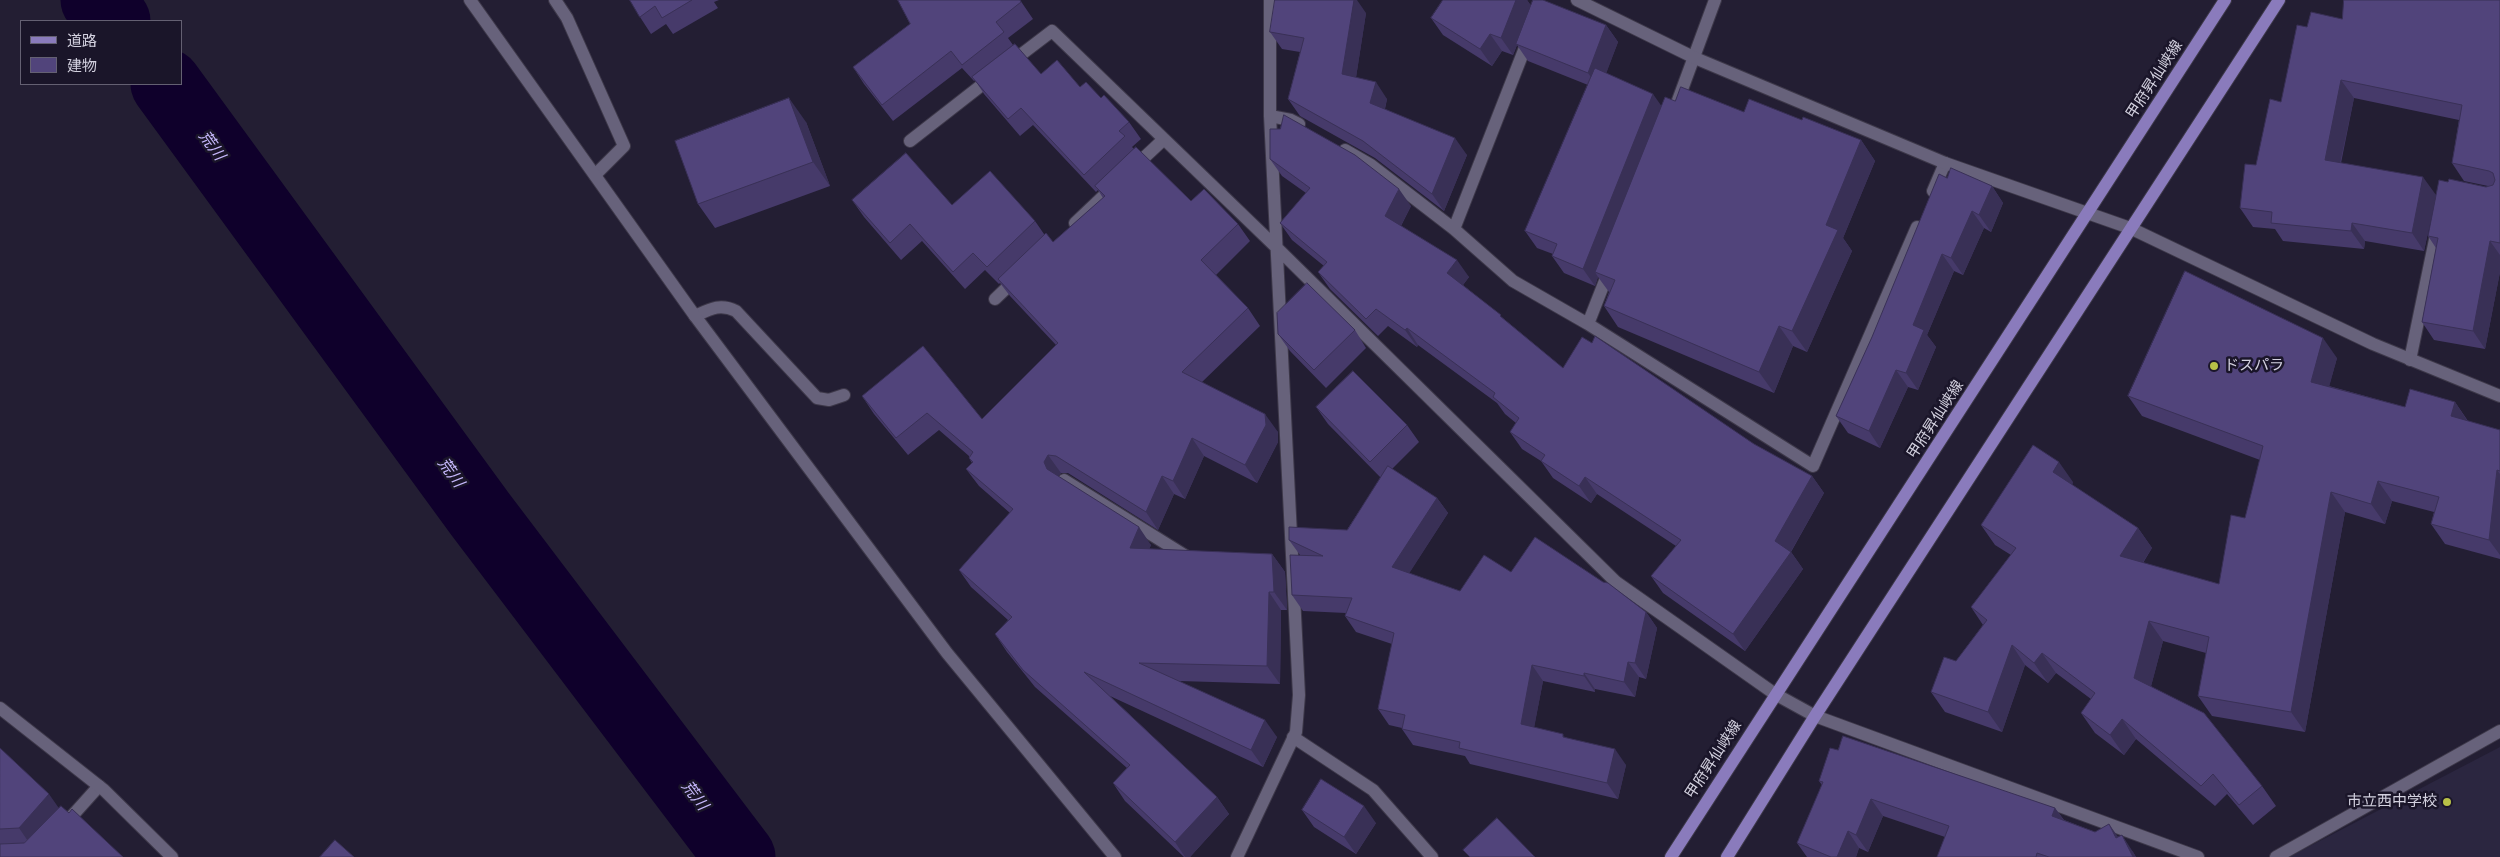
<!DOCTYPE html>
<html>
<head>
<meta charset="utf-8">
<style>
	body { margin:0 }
	#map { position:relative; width:2500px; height:857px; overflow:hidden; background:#231e33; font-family:"DejaVu Sans","Noto Sans JP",sans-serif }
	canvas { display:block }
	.legend { position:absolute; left:20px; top:20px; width:162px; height:65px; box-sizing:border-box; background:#1a1529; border:1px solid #646072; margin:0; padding:6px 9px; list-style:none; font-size:15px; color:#d3d1df }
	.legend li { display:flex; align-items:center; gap:10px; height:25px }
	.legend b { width:25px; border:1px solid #646072 }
</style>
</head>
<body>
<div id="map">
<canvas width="2500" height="857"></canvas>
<ul class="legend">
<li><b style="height:6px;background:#8a7bbc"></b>道路</li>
<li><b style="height:14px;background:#51447b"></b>建物</li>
</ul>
</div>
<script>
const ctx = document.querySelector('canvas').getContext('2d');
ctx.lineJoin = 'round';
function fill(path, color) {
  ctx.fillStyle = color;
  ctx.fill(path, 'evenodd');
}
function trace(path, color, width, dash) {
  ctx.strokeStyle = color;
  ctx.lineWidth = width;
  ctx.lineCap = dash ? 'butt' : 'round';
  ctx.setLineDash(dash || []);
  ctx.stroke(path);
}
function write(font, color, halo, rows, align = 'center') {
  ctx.font = font + ' "DejaVu Sans","Noto Sans JP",sans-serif';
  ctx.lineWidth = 5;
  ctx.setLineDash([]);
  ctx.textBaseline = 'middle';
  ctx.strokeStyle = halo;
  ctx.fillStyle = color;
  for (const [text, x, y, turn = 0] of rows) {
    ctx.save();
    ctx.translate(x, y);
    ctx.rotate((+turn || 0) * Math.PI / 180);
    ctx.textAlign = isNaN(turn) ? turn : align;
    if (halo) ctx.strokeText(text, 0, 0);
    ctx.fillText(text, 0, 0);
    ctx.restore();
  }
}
const built = new Path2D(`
	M2500 747V857H2289Z`);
const river = new Path2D(`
	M96 0 115 21
	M166 84 480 514 740 857`);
const service = new Path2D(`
	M555 0 567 18 624 146 595 175
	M1010 63 1052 31 1277 248 1616 582 1775 694 1815 716 2198 857
	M1677 103 1715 0
	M1270 116 1291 120 1299 124
	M910 141 992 77
	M1345 150 1371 165 1454 229 1513 281 1588 324 1813 466 1917 227
	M1133 168 1164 139
	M1933 191 1945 163
	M1075 223 1115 185
	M1454 229 1528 40
	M995 299 1017 278
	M695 316C710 309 720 303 736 311L817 398 829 400 844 395
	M1588 324 1610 268
	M2410 360 2437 230
	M1064 480 1189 558
	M1293 737 1373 790 1432 857
	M1237 857 1296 732 1299 695 1270 116V0`);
const minor = new Path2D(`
	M1577 0 1695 58 1945 163 2130 228 2373 344 2500 396
	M64 825 99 786
	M2276 857 2500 731`);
const tertiary = new Path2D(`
	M470 0 695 316 947 653 1115 857
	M0 708 104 790 172 857`);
const primary = new Path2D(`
	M1671 857 2225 0
	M1727 857 1815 716 2279 0`);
const wall = new Path2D(`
	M630 0H719L714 2 718 8 673 34 666 24 651 34 640 17Z
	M1020 0 1033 19 1008 38 1013 45 1041 74 1080 87 1101 98 1129 122 1141 139 1132 147 1134 149 1191 201 1238 224 1250 241 1216 275 1248 308 1260 326 1202 382 1278 432V442L1257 483 1204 456 1185 499 1174 494 1158 530 1068 473H1061L1058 476 1151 545 1149 549 1272 554 1285 572 1287 610H1281L1280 684 1179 681 1277 737 1263 767 1110 696 1217 797 1229 814 1190 857H1184L1125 801 1113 783 1127 768 1035 687 1007 652 995 634 1008 620 971 587 959 570 1010 513 979 486 966 469 972 463 969 458V456L939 430 908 455 874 414 862 396 982 419 1056 345 1010 296 1000 283 999 284 985 270 965 289 922 241 901 260 864 217 852 200 952 205 1035 221 1044 234 1053 242 1103 198 1098 190 1096 192 1033 125 1020 136 984 94 975 80 974 81 962 68 893 121 864 84 853 67 910 24Z
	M1527 0 1531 6 1606 25 1618 42 1606 73 1662 106 1675 101 1744 112 1802 120 1861 140 1875 161 1843 238 1852 251 1807 352 1793 346 1774 393 1618 327 1604 306 1609 292 1598 277 1595 286 1564 273 1552 256 1553 254 1537 248 1525 231 1588 85 1528 61 1517 45 1513 55 1502 51 1492 66 1443 35 1431 18Z
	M2500 0V272L2485 349 2434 340 2422 322 2436 248 2428 236 2486 187 2488 186 2464 181 2452 163 2459 120 2354 98 2341 163 2436 195 2424 251 2365 241 2364 249 2283 241 2275 229 2253 227 2240 208 2256 165 2281 102 2307 27 2342 19Z
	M1366 13 1356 77 1387 99 1385 109 1467 155 1444 211 1375 158 1300 116 1288 99 1300 52 1282 49 1270 32Z
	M806 122 830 186 715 228 698 204Z
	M1270 159 1411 206 1401 226 1469 277 1463 285 1563 368 1754 444 1812 476 1824 493 1791 552 1803 569 1745 651 1663 593 1651 576 1676 546 1597 494 1591 503 1553 478 1541 461 1522 449 1510 432 1516 423 1505 414 1497 403 1418 345 1417 347 1388 326 1378 336 1330 289 1318 272 1324 266 1292 240 1280 223 1306 193 1282 176Z
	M1947 178 1992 186 2003 203 1991 232 1984 228 1963 275 1954 271 1927 335 1936 347 1918 390 1908 387 1880 448 1848 433 1836 416Z
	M1355 330 1366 348 1326 388 1290 351 1278 334Z
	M2337 358 2329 386 2405 407 2455 402 2468 421 2500 430V559L2445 544 2431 524 2434 512 2392 501 2385 524 2345 512 2305 732 2212 716 2198 696 2206 653 2163 641 2151 686 2262 786 2276 806 2253 825 2227 794 2215 806 2136 739 2124 755 2095 733 2081 713 2091 699 2056 673 2048 683 2025 665 2002 732 1945 712 1931 692 1956 661 1983 625 1971 607 2011 555 1995 545 1981 525 2073 482 2072 485 2138 528 2152 548 2143 563 2219 584 2245 518 2260 460 2142 416 2128 396Z
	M1316 407 1407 425 1419 442 1392 469 1437 498 1448 513 1409 573 1460 591 1511 572 1646 612 1657 628 1646 679 1639 677 1635 697 1595 689V692L1543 681 1534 727 1565 737 1626 765 1618 799 1470 764 1465 756 1413 745 1402 729V728L1389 725 1378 709 1392 644 1356 632 1345 616 1346 613 1303 611 1292 595 1300 555 1289 540 1347 530 1381 478 1328 424Z
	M0 748 58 808 69 813 123 857H0Z
	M1838 750 2055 808 2064 820 2095 832 2118 837 2133 852 2136 857H1937L1945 837 1883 816 1868 852 1859 848 1856 857H1807L1797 843 1822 785 1819 781Z
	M1302 810 1376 823 1356 854 1314 827Z`);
const shadedWall = new Path2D(`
	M1354 0H1357L1366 13 1354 91 1342 74Z
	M1516 0H1527L1532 7 1513 55 1501 38Z
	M1606 25 1618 42 1600 90 1588 73Z
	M1490 34 1502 51 1492 66 1480 49Z
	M2341 80 2354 98 2337 178 2325 160Z
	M1376 82 1387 99 1382 120 1370 103Z
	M1653 94 1665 111 1595 272 1598 277 1595 286 1583 269Z
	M789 98 806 122 830 186 813 162Z
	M1455 138 1467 155 1444 211 1432 194Z
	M1861 140 1875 161 1843 238 1852 251 1807 352 1792 331 1826 225Z
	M2423 177 2436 195 2424 251 2412 233Z
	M1992 186 2003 203 1991 232 1979 215Z
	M1399 189 1411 206 1397 233 1385 216Z
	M1972 211 1984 228 1963 275 1951 258Z
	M2352 223 2365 241 2364 249 2351 231Z
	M2490 241 2500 255V272L2485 349 2473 331Z
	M1942 254 1954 271 1927 335 1936 347 1918 390 1906 373 1913 325Z
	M1457 260 1469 277 1459 290 1447 273Z
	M1779 326 1793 346 1774 393 1759 372Z
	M1407 328 1418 345 1417 347 1405 330Z
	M2323 338 2337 358 2325 402 2311 382Z
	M1896 370 1908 387 1880 448 1869 431Z
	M2455 402 2468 422 2451 416Z
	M1265 414 1278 432V442L1257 483 1245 465Z
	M1192 438 1204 456 1185 499 1173 481Z
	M1048 455 1061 473 1056 479 1047 469 1044 462Z
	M2059 462 2073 482 2067 492 2053 472Z
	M2497 470 2500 474V555L2489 540Z
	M1162 476 1174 494 1158 530 1146 512Z
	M1812 476 1824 493 1790 553 1791 552 1803 569 1745 651 1733 634 1775 541Z
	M1585 477 1597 494 1591 503 1579 486Z
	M2378 481 2392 501 2385 524 2371 504Z
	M2331 492 2345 512 2305 732 2291 712Z
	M1437 498 1448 513 1403 583 1392 567Z
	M1139 527 1151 545 1142 566 1130 548Z
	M2138 528 2152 548 2134 576 2120 556Z
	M1272 554 1285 572 1287 610 1274 592Z
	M1269 592 1281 610 1280 684 1267 666Z
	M1646 612 1657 628 1646 679 1635 663Z
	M2149 621 2163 641 2148 698 2134 678Z
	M2012 645 2025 665 2002 732 1988 712Z
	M2042 653 2056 673 2048 683 2034 663Z
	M1628 662 1639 677 1635 697 1624 682Z
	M1532 665 1543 681 1532 739 1521 724Z
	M1584 673 1595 689V692L1584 676Z
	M2122 719 2136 739 2124 755 2110 735Z
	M1265 720 1277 737 1263 767 1251 750Z
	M1615 749 1626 765 1618 799 1607 783Z
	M49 794 63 814 32 847 19 828Z
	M1217 797 1229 814 1190 857H1185L1175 842Z
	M1871 799 1883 816 1868 852 1856 835Z
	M1364 806 1376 823 1356 854 1344 837Z
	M2055 808 2067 825 2052 816Z
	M2109 824 2121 841 2116 838Z
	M1848 831 1859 848 1856 857H1837Z
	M2122 835 2133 852 2136 857H2133Z`);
const building = new Path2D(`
	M630 0H692L662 18 655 6 640 17Z
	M898 0H1020L1021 2 996 22 1004 32 962 65 951 51 882 105 853 67 910 24Z
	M1275 0H1354L1342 74 1376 82 1370 103 1455 138 1432 194 1363 141 1288 99 1304 38 1270 32Z
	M1443 0H1516L1501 38 1490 34 1480 49 1431 18Z
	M1533 0H1543L1606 25 1588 73 1516 44Z
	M2344 0H2500V243L2490 241 2473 331 2422 322 2438 238 2428 236 2439 180 2448 182 2449 179 2486 187 2493 185 2495 180 2493 173 2489 171 2452 163 2462 105 2341 80 2325 160 2423 177 2412 233 2352 223 2351 231 2271 223 2272 212 2240 208 2245 164 2256 165 2270 99 2281 102 2297 25 2307 27 2311 12 2342 19Z
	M1015 44 1041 74 1057 60 1080 87 1086 82 1101 98 1104 95 1129 122 1119 131 1125 136 1084 175 1021 108 1008 119 972 77Z
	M1595 68 1653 94 1583 269 1552 256 1557 244 1525 231Z
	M1681 87 1744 112 1749 99 1802 120 1803 117 1861 140 1826 225 1838 230 1792 331 1779 326 1759 372 1604 306 1615 280 1595 272 1665 97 1675 101Z
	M789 98 813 162 698 204 675 141Z
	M1284 115 1355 155 1399 189 1385 216 1457 260 1447 273 1501 315 1500 316 1563 368 1582 337 1592 343 1595 336 1754 444 1812 476 1775 541 1791 552 1733 634 1651 576 1681 540 1585 477 1579 486 1541 461 1545 455 1510 432 1519 418 1493 397 1495 393 1407 328 1405 330 1376 309 1366 319 1318 272 1327 262 1280 223 1310 188 1270 159V129H1280Z
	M1136 147 1191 201 1204 189 1238 224 1201 260 1248 308 1182 372 1265 414 1266 425 1245 465 1192 438 1173 481 1162 476 1146 512 1056 456 1048 455 1044 462 1047 469 1139 527 1130 548 1272 554 1274 592H1269L1267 666 1139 663 1265 720 1251 750 1084 672 1217 797 1175 842 1113 783 1130 765 1023 670 995 634 1012 617 959 570 1013 509 966 469 973 462 969 458 973 452 927 413 896 438 862 396 923 346 982 419 1058 343 998 279 1046 233 1053 242 1105 196 1095 186Z
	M906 153 952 205 990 171 1035 221 987 267 973 253 953 272 910 224 890 243 852 200Z
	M1951 168 1992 186 1979 215 1972 211 1951 258 1942 254 1913 325 1924 330 1906 373 1896 370 1869 431 1836 416 1872 337 1939 174 1947 178Z
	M2185 271 2323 338 2311 382 2405 407 2410 389 2455 402 2451 416 2500 430V471L2497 470 2489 540 2431 524 2439 497 2378 481 2371 504 2331 492 2291 712 2198 696 2209 637 2149 621 2134 678 2204 713 2262 786 2239 805 2213 774 2201 786 2122 719 2110 735 2081 713 2095 693 2042 653 2034 663 2012 645 1988 712 1931 692 1944 657 1956 661 1987 620 1971 607 2016 548 1981 525 2033 445 2059 462 2053 472 2138 528 2120 556 2219 584 2231 515 2245 518 2263 446 2128 396Z
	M1307 283 1355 330 1314 370 1278 334 1277 313Z
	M1353 371 1407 425 1370 462 1316 407Z
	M1388 466 1437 498 1392 567 1460 591 1484 555 1511 572 1535 537 1603 582 1608 583 1646 612 1635 663 1628 662 1624 682 1584 673V676L1532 665 1521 724 1563 734V737L1615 749 1607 783 1459 748 1460 742 1402 729 1405 715 1378 709 1394 633 1345 616 1352 598 1292 595 1290 555 1323 556 1289 540V527L1347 530Z
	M1843 736 2055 808 2052 816 2095 832 2109 824 2116 838 2122 835 2133 857H2049L2037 853 2036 857H1937L1949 826 1871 799 1856 835 1848 831 1837 857H1831L1797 843 1823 782 1819 781 1830 748 1838 750Z
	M0 748 49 794 19 828 0 829Z
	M1321 779 1364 806 1344 837 1302 810Z
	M61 806 69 813 72 809 123 857H0V844L24 843Z
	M1497 818 1535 857H1470L1463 850Z
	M335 840 354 857H320Z`);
const markers = [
	[2214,366,5,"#b8c147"],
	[2447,802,5,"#b8c147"]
];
const streetNames = [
	["甲府昇仙峡線",2155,80,-57],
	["甲府昇仙峡線",1936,420,-57],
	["甲府昇仙峡線",1714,760,-57]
];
const poiNames = [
	["ドスパラ",2224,366],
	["市立西中学校",2437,802,"right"]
];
const waterNames = [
	["荒川",211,146,54],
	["荒川",450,473,54],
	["荒川",694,796,53]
];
fill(built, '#2b2640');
trace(river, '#0f002b', 71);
trace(service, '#3d3849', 14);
trace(minor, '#3d3849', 14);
trace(tertiary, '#3d3849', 14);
trace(primary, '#3d3849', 14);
trace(service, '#67627b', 12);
trace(minor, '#67627b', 12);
trace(tertiary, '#67627b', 12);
trace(primary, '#8a7bbc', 12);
fill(wall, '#463a6a');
fill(shadedWall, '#393056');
fill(building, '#51447b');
trace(building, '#393056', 1);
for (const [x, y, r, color] of markers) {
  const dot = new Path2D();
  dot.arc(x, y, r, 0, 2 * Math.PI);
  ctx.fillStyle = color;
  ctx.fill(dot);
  trace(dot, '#1a1529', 2);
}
write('15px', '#d3d1df', '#1a1529', streetNames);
write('15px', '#d3d1df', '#1a1529', poiNames, 'left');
write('italic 16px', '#c6b8fc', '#1a1529', waterNames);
</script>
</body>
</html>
